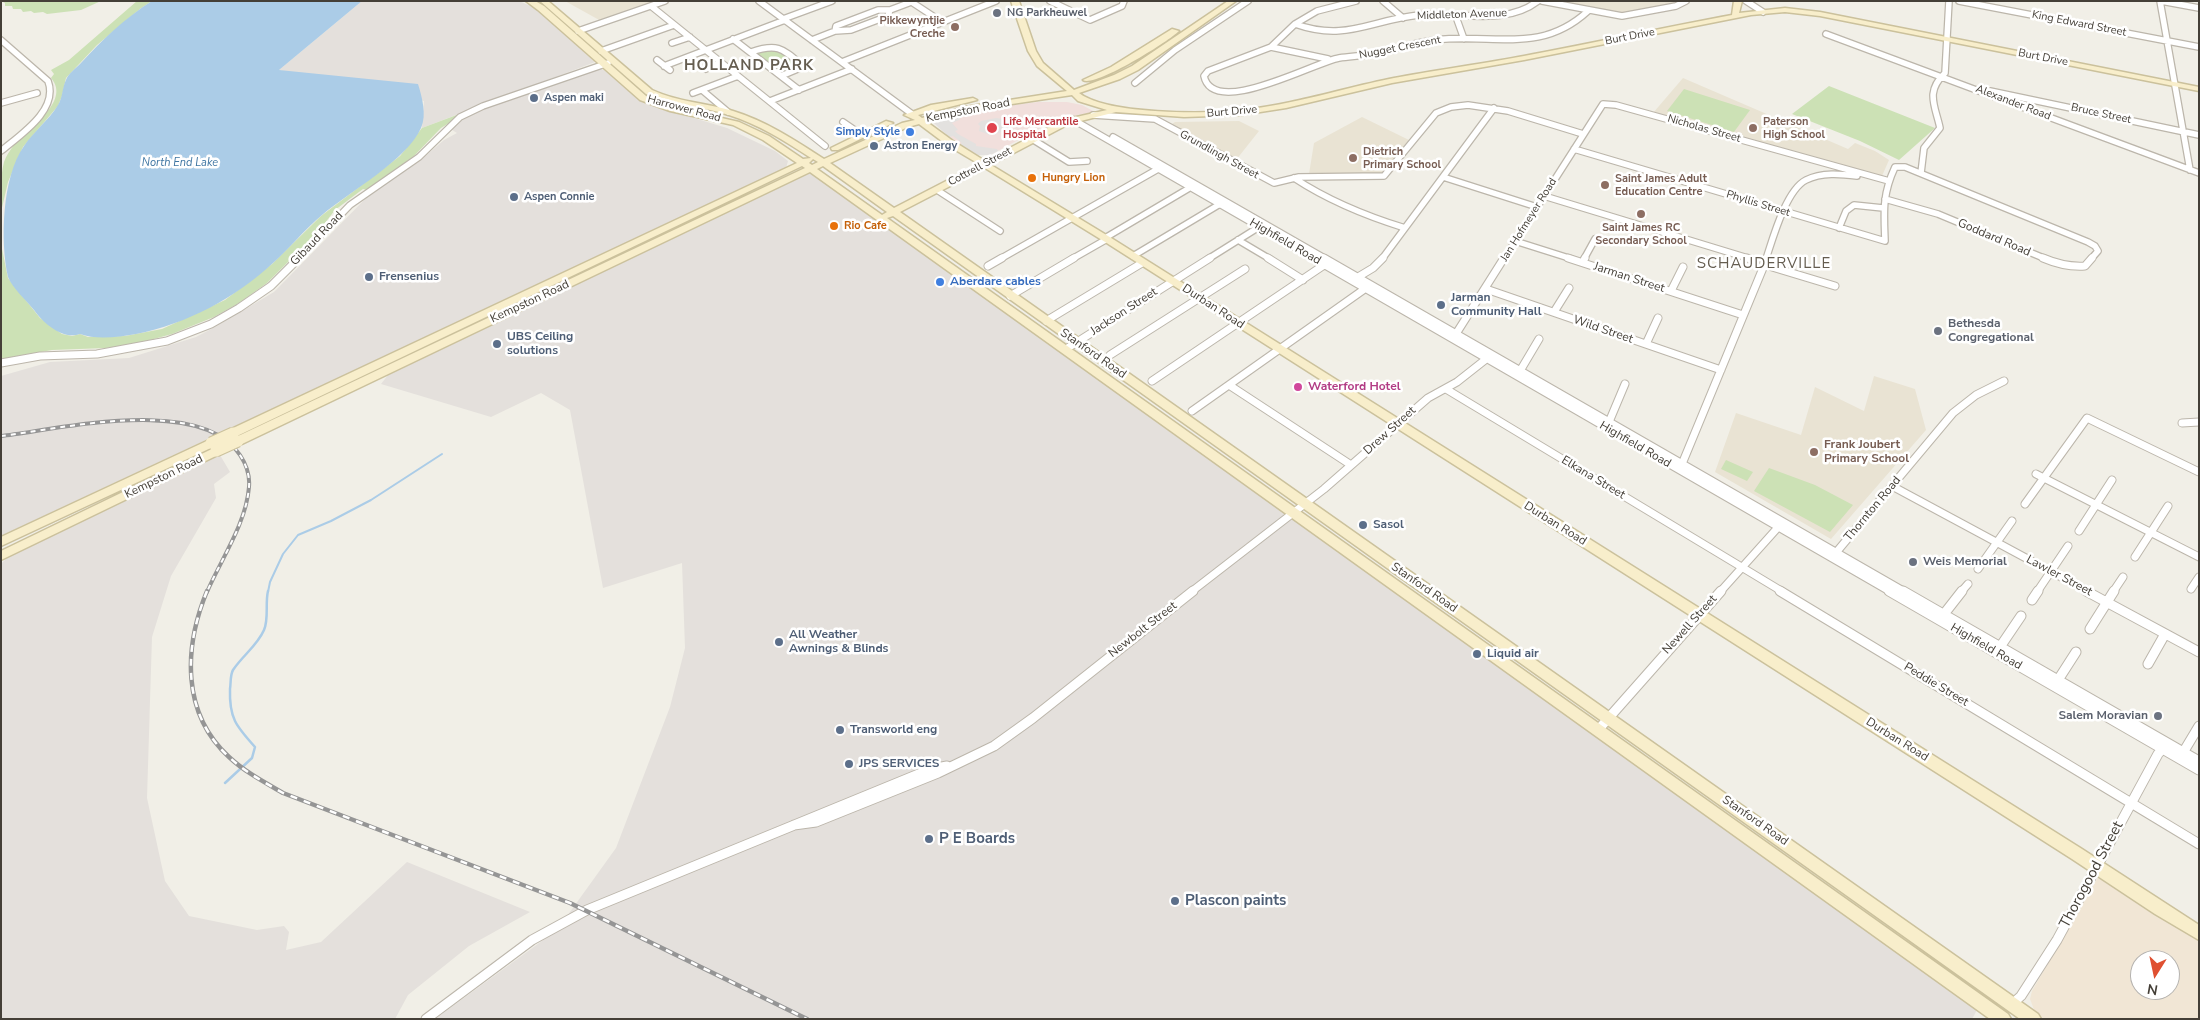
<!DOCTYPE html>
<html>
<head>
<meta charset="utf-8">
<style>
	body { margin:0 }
	#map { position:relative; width:2200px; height:1020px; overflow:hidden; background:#f1efe7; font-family:"Nunito Sans",sans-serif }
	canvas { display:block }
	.frame { position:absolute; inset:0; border:2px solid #443f37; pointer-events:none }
	.north { position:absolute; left:2130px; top:950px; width:50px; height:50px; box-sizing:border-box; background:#fff; border:1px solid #b4b2af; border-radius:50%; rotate:190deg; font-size:14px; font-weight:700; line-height:20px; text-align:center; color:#443f37 }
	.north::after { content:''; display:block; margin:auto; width:18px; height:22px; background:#df5031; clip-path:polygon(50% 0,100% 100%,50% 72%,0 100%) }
</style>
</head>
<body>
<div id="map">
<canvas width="2200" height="1020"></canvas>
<div class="frame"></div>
<div class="north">N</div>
</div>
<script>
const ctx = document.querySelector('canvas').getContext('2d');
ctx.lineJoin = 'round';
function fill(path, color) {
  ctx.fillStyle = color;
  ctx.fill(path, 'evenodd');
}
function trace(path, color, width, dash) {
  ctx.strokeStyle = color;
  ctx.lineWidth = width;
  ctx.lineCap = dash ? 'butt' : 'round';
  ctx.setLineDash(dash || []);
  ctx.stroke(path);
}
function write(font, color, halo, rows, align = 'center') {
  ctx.font = font + ' "Nunito Sans",sans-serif';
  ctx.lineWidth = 5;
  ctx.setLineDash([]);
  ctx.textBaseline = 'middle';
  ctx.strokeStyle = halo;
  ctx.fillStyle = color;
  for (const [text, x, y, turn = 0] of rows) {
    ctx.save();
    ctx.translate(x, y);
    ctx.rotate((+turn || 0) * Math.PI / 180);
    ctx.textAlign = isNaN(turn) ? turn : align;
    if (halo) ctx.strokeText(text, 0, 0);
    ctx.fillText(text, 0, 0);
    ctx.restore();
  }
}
const commercial = new Path2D(`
	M2100 874 2199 937V1019H2041L2036 1015 2030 999 2032 991ZM2140 960H2170V990H2140Z`);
const industrial = new Path2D(`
	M362 1H519L535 8 595 62 422 128 424 101 279 70Z
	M599 69 604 70 641 102 727 128 775 151 788 161 786 168 1 536V376L50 362 129 358 196 337 215 327 274 292 368 196 421 160 444 140 457 133 449 128 455 122 482 107Z
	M811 171 1180 439 1280 508 1977 1010 1972 1019H435L557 930 616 848 670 707 685 648 682 563 603 588 570 410 541 393 491 417 381 384 388 375Z
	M220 455 230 472 214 484 216 498 171 576 152 637 147 798 165 881 189 916 257 930 284 926 289 932 286 950 321 942 407 862 530 912 469 946 408 995 395 1019H1V564L9 556 69 526Z`);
const education = new Path2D(`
	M565 1H658L601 21Z
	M1552 1H1682L1642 12 1614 14Z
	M1683 78 1848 149 1855 143 1875 151 1889 160 1882 176 1653 113Z
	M1362 117 1409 140 1382 174H1309L1314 143Z
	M1239 121 1259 131 1236 160 1172 124 1175 122Z
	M1874 376 1915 389 1926 430 1831 539 1715 472 1736 413 1801 435 1815 387 1864 411Z`);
const medical = new Path2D(`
	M1038 102H1067L1082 105 1095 112 1077 115 1059 122 1056 120 990 155H978L955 141 934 123 951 114 973 110Z`);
const green = new Path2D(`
	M1 1H101L81 10 47 14 43 12 34 13 31 11 23 12 21 9H13L12 6H5V3Z
	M137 1H152L140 9 97 45 66 78 62 96 58 106 23 147 8 182 1 212C1 196 0 177 4 162 6 156 10 150 14 145 26 129 72 102 51 78L54 74 51 70 69 60Z
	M773 46 799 65V66L783 73 756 53Z
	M1829 86 1935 128 1899 160 1860 141 1792 114Z
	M1684 89 1750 110 1734 132 1667 111Z
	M470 110 441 128 414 156 367 190 363 189 335 210 318 232 267 283 239 303 214 317 172 334 139 343 106 348 52 350 1 359V244L8 278 40 318 62 334 72 336 80 334 88 337 125 336 162 329 225 300 272 264 321 216 400 156 422 128Z
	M1726 460 1753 472 1747 481 1721 469Z
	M1769 468 1815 485 1853 505 1830 532 1754 491Z`);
const parking = new Path2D(`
	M962 112 963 114 959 120 952 123 958 130 955 131 958 134 976 144V146L997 149 998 151 990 155H978L959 145 962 143 953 136 949 137 934 123 951 114Z
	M996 118 1003 119 1008 124 1006 131 990 135 979 131 980 126 978 124 981 121Z`);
const water = new Path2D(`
	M152 1H362L279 70 418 84C422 97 427 115 421 128 407 160 349 192 322 215 304 230 290 248 273 263 235 298 187 324 136 334 119 337 96 340 80 334 63 340 44 324 34 310 26 300 13 289 8 277 0 241 2 177 24 146 34 131 49 120 58 105 63 97 62 88 66 80 68 74 76 68 81 63 102 40 125 18 152 1Z`);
const streamFar1 = new Path2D(`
	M268 592 270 582 283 554 298 535 331 521 371 500 442 454`);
const stream = new Path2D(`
	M225 783 252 758 255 747C236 726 229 718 230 689 231 683 230 675 233 670 243 655 257 646 264 630 269 619 265 603 268 591`);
const streetFar2 = new Path2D(`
	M759 1 912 114
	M910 1 942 22
	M1050 1 1090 20 1122 6 1124 1
	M1356 1 1317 11 1295 24 1271 47 1208 71 1204 76C1213 119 1315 62 1339 58 1352 56 1364 56 1377 53 1397 49 1416 42 1436 40 1494 33 1540 55 1588 11
	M1383 1 1403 18
	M1542 1 1622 16 1676 6 1686 1
	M1746 1 1763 12
	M1959 1 2199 47
	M2160 1 2190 170
	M2161 1 2199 8
	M651 6 825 146
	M1455 14 1464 39
	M783 19 832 1
	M1295 24C1346 42 1370 20 1419 15 1458 11 1504 27 1538 1
	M578 31 665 1
	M835 31 836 26 878 10H890L914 1
	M1826 34 2199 173
	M733 39 799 90
	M1 40 48 81C59 110 20 135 1 151
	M812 40 835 31 851 30 888 16 890 10
	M672 43 690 37
	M1271 47 1328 59
	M706 50 785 20
	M601 51 674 25
	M751 52C777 43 782 48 802 65L800 68 781 76
	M657 60 670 70
	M842 62 996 1
	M664 66 706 50
	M706 69 721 62
	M1135 83 1175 50 1248 1
	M702 90 728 112
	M1990 91 2199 135
	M693 93 738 76
	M770 101 852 69
	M1 103 37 93
	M1093 115 1155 119 1274 183 1299 177 1384 176 1436 113 1451 107 1468 105 1508 111 1583 134
	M1072 119 1315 259
	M843 122 862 135
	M1113 137 1326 259
	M1032 139 1069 162 1087 161
	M1574 149 1885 241C1884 212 1882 195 1895 167H1905L2088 242 2095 246 2098 251 2091 259
	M1921 173 1924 148 1940 128C1935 105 1925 92 1945 73L1949 1
	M1443 177 1537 207
	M1294 178C1329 201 1366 216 1405 228
	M937 190 1000 231
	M1544 196 1751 259
	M1885 199 1938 214 2046 259
	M1839 228 1846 211 1854 205 1883 208
	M1105 238 1191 187
	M1238 240 1270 259
	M1515 241 1572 259
	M1133 256 1220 204
	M298 259 350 205 419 157 460 117 483 106 608 63
	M1000 259 1158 169
	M1072 259 1107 239
	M1208 259 1259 227
	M1382 259 1494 108
	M1504 259 1603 104 1616 105 1889 181
	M1584 259 1595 239
	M1766 259C1773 238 1786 190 1806 180 1822 172 1841 174 1857 176`);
const streetFar1 = new Path2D(`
	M1268 258 1303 280
	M1313 258 1891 592
	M1324 258 1905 592
	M1568 258 1743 315
	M1747 258 1756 261
	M2043 258C2057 264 2070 267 2085 266L2092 258
	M1766 260 1767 258
	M1583 262 1585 258
	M988 266 1002 258
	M1772 267 1835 286
	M1358 277 1373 268 1383 258
	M1486 289 1721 370
	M1671 291 1683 267
	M1010 296 1074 258
	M1554 312 1569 288
	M1046 321 1142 263
	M1454 337 1504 258
	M1646 344 1658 318
	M1066 349 1210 258
	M1110 355 1245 269
	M1 363 40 356 97 354 167 341 211 324 239 308 271 286 299 258
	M1520 371 1539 339
	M1152 381 1324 265
	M1229 385 1351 465
	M1446 389 1783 592
	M1192 411 1366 288
	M1609 422 1625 384
	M2182 423 2199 422
	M1682 464 1763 268
	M2036 474 2199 557
	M1892 486 2089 592
	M2025 504 2087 418 2199 472
	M2079 531 2112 480
	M1834 555 1953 413 1976 395 2004 381
	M2135 557 2168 506
	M1978 569 2012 521
	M2191 589 2199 577
	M1191 592 1324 489 1428 398 1457 382 1490 356
	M1720 592 1781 524
	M1961 592 1968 584
	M2037 592 2068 546
	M2113 592 2123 577`);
const street = new Path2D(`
	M1780 591 2199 844
	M1889 591 2199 770
	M1903 591 2199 761
	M2086 591 2199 652
	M2032 600 2038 591
	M1944 614 1962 591
	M2090 629 2114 591
	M2000 647 2021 616
	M2148 664 2165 634
	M2058 680 2076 652
	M1598 730 1721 591
	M2181 756 2199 726
	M794 825 816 822 938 773 994 746 1033 718 1193 591
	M2012 1004 2021 996 2057 940 2158 754 2165 746
	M426 1019 532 940 587 910 931 769 947 766`);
const secondary = new Path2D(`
	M526 1H535L544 6 646 96 674 107 739 122 769 136 803 159 811 158C785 141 758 124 729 115 701 106 673 106 646 94L540 1H548L652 90C678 102 706 103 733 111 766 121 796 141 824 159L902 123 915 120 904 115 931 105 973 98 977 100 918 115 922 118 965 107 1067 91 1037 66 1028 51 1011 1H1019L1036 51 1043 63 1074 90 1114 75 1132 66 1228 1H1236L1138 70 1120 79 1079 93C1107 115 1206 114 1242 110 1293 105 1343 88 1394 78 1437 70 1481 64 1524 56 1593 43 1662 28 1732 15L1734 1H1742L1739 13 1785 8 1820 12 2199 87V91L1820 16 1785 12 1751 15 1524 60 1392 83 1286 108 1241 115 1184 117 1116 112 1069 124 991 165 1108 236 2082 849 2199 925V940L2155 914 2072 859 1102 240 985 168 900 212 2038 1014 2041 1019H2020L893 216 887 218 2008 1014 2011 1019H1990L810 172 242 444H234L233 441 234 438 805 168 802 166 237 436H229L228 433 229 430 797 163 763 140 733 125 670 111 640 100 538 10ZM1072 95 1078 101 1107 110 1063 120 985 161 953 141 927 122 965 111ZM919 124 947 145 979 164 894 208 830 163 908 127ZM813 159 818 162 812 165 809 163ZM823 166 887 212 882 215 817 169Z
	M1172 29 1179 31C1168 42 1094 88 1083 80L1111 67Z
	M886 121 893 123 838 150H832L831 148Z
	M211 439 216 443 215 446 1 546V537Z
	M216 447 220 448 221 451 220 454 1 560V551Z`);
const railFar1 = new Path2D(`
	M1 436C61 429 201 395 240 455 246 464 250 476 249 487 246 524 221 559 207 592`);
const rail = new Path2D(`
	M207 591C184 647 181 713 229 757 245 772 264 782 283 793L570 903 807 1019`);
const secondaryBridge = new Path2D(`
	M211 443 233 433
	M216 451 238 441`);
const markers = [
	[997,13,5,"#6b7280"],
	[955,27,5,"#8d6e63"],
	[534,98,5,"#5c6f8a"],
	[992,128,6,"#e0444e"],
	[1753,128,5,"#8d6e63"],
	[910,132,5,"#3f7fe0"],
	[874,146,5,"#5c6f8a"],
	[1353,158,5,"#8d6e63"],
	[1032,178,5,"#e8710a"],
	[1605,185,5,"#8d6e63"],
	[514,197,5,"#5c6f8a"],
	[1641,214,5,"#8d6e63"],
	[834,226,5,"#e8710a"],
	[369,277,5,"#5c6f8a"],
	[940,282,5,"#3f7fe0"],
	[1441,305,5,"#5c6f8a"],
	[1938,331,5,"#6b7280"],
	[497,344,5,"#5c6f8a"],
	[1298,387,5,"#d1479c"],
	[1814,452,5,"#8d6e63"],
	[1363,525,5,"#5c6f8a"],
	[1913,562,5,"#6b7280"],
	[779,642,5,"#5c6f8a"],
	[1477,654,5,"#5c6f8a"],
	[2158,716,5,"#6b7280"],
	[840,730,5,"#5c6f8a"],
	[849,764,5,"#5c6f8a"],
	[929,839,5,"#5c6f8a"],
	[1175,901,5,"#5c6f8a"]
];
const farWorshipnames = [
	["NG Parkheuwel",1007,13]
];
const farStreetnames = [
	["Middleton Avenue",1462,15,-2],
	["King Edward Street",2079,24,11],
	["Burt Drive",1630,37,-11],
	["Nugget Crescent",1400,48,-11],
	["Burt Drive",2043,58,11],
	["Alexander Road",2013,103,21],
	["Harrower Road",684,109,15],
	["Burt Drive",1232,112,-5],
	["Bruce Street",2101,114,12],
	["Nicholas Street",1704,129,16],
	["Grundlingh Street",1219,155,29],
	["Cottrell Street",980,167,-28],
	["Phyllis Street",1758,204,17],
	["Jan Hofmeyer Road",1529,220,-58]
];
const farEducationnames = [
	["Pikkewyntjie",945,21,"right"],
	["Creche",945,34,"right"],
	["Paterson",1763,122],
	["High School",1763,135],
	["Dietrich",1363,152],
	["Primary School",1363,165],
	["Saint James Adult",1615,179],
	["Education Centre",1615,192],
	["Saint James RC",1641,228,"center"],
	["Secondary School",1641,241,"center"]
];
const farServicenames = [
	["Aspen maki",544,98],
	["Astron Energy",884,146],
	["Aspen Connie",524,197]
];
const farHealthnames = [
	["Life Mercantile",1003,122],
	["Hospital",1003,135]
];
const farShopnames = [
	["Simply Style",900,132]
];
const farWaternames = [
	["North End Lake",180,163]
];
const farFoodnames = [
	["Hungry Lion",1042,178],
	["Rio Cafe",844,226]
];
const streetNames = [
	["Kempston Road",968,111,-11],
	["Goddard Road",1994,238,23],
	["Gibaud Road",317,239,-46],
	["Highfield Road",1285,242,30],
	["Jarman Street",1629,278,18],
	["Kempston Road",530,302,-25],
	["Durban Road",1213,307,33],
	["Jackson Street",1124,312,-33],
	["Wild Street",1603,330,19],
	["Stanford Road",1093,354,35],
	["Drew Street",1390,431,-42],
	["Highfield Road",1635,445,30],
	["Kempston Road",164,477,-26],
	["Elkana Street",1593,478,31],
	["Thornton Road",1873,509,-50],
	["Durban Road",1555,524,32],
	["Lawler Street",2059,576,28],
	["Stanford Road",1424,588,35],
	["Newell Street",1690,625,-48],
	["Newbolt Street",1143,630,-38],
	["Highfield Road",1986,647,30],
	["Peddie Street",1936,685,31],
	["Durban Road",1897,740,32],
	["Stanford Road",1755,821,35]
];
const serviceNames = [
	["Frensenius",379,277],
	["Jarman",1451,298],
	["Community Hall",1451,312],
	["UBS Ceiling",507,337],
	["solutions",507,351],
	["Sasol",1373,525],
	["All Weather",789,635],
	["Awnings & Blinds",789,649],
	["Liquid air",1487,654],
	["Transworld eng",850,730],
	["JPS SERVICES",859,764]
];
const shopNames = [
	["Aberdare cables",950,282]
];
const worshipNames = [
	["Bethesda",1948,324],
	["Congregational",1948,338],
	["Weis Memorial",1923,562],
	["Salem Moravian",2148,716,"right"]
];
const hotelNames = [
	["Waterford Hotel",1308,387]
];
const educationNames = [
	["Frank Joubert",1824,445],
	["Primary School",1824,459]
];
const farDistrictnames = [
	["HOLLAND PARK",749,66]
];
const quarterNames = [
	["SCHAUDERVILLE",1764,264]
];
const nearServicenames = [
	["P E Boards",939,839],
	["Plascon paints",1185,901]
];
const nearStreetnames = [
	["Thorogood Street",2092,875,-62]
];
fill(commercial, '#f1e6d5');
fill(industrial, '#e4e0dc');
fill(education, '#e9e3d3');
fill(medical, '#f1dfdc');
fill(green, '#cce1b5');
fill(parking, '#e3e1df');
fill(water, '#abcce7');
trace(streamFar1, '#abcce7', 2);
trace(stream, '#abcce7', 2.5);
trace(streetFar2, '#bcb6ab', 8);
trace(streetFar1, '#bcb6ab', 9);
trace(street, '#bcb6ab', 11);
trace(secondary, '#cbc19c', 3);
trace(streetFar2, '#fff', 5.5);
trace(streetFar1, '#fff', 7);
trace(street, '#fff', 9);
fill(secondary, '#f8eecb');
trace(railFar1, '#959595', 4);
trace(rail, '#959595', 4.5);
trace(railFar1, '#fff', 2, [5]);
trace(rail, '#fff', 2.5, [7]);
trace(secondaryBridge, '#cbc19c', 13, []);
trace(secondaryBridge, '#f8eecb', 11);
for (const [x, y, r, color] of markers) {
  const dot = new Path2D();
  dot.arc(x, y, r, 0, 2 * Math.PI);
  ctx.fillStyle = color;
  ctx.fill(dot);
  trace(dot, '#fff', 2);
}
write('bold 11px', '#5b616d', '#fff', farWorshipnames, 'left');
write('11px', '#443f37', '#fff', farStreetnames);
write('bold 11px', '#785e54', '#fff', farEducationnames, 'left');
write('bold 11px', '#4e5e75', '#fff', farServicenames, 'left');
write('bold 11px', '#be3a42', '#fff', farHealthnames, 'left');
write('bold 11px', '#366cbe', '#fff', farShopnames, 'right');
write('italic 11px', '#3e75a2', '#fff', farWaternames);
write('bold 11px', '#c56008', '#fff', farFoodnames, 'left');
write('12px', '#443f37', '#fff', streetNames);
write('bold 12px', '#4e5e75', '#fff', serviceNames, 'left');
write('bold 12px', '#366cbe', '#fff', shopNames, 'left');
write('bold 12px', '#5b616d', '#fff', worshipNames, 'left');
write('bold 12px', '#b23c85', '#fff', hotelNames, 'left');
write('bold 12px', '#785e54', '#fff', educationNames, 'left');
ctx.letterSpacing = '1px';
write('bold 15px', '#655d50', '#fff', farDistrictnames);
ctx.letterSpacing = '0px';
ctx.letterSpacing = '1px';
write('15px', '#655d50', '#fff', quarterNames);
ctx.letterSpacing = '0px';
write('bold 15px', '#4e5e75', '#fff', nearServicenames, 'left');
write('15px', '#443f37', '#fff', nearStreetnames);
</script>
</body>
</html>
